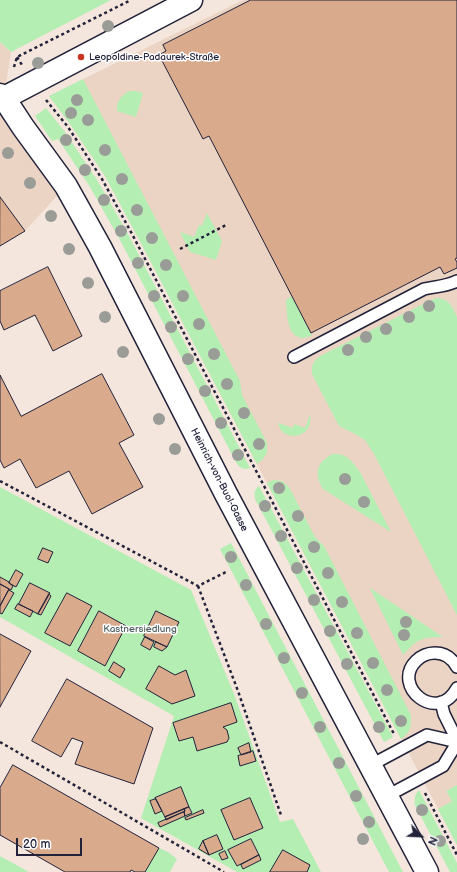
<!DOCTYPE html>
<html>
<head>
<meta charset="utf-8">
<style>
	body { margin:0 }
	#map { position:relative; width:457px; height:872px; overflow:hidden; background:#f4e6dc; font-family:"Balsamiq Sans",sans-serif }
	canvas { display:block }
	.north { position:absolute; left:401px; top:816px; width:40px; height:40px; -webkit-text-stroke:3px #fff; paint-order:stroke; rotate:114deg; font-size:11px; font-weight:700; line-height:16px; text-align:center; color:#22223b }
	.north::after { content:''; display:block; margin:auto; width:14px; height:18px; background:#22223b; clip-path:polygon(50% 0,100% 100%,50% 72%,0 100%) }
	.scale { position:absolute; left:16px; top:838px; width:66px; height:18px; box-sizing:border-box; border:2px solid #22223b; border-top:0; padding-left:5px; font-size:12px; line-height:14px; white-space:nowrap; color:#22223b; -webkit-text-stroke:3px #fff; paint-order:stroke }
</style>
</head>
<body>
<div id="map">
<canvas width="457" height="872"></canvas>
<div class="north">N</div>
<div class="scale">20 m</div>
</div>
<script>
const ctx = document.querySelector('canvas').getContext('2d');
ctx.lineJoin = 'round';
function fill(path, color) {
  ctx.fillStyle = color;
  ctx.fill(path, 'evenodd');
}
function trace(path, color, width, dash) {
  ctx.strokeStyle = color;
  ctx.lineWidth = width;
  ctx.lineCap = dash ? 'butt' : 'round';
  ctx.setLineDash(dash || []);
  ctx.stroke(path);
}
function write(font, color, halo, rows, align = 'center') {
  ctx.font = font + ' "Balsamiq Sans",sans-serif';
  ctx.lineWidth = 3;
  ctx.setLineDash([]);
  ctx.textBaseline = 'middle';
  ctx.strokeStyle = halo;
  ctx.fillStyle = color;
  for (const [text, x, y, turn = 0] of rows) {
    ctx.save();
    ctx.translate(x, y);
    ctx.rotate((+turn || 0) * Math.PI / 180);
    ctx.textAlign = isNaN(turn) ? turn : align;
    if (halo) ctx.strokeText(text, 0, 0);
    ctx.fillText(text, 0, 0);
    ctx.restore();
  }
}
const built = new Path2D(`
	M243 0H457V845L135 232 105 176 70 124 49 96Z
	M0 42 11 52 4 98 66 186 25 231 0 246Z`);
const green = new Path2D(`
	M0 0H111L11 52 0 42Z
	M83 79 240 381 242 395 267 443V453L262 460 257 464 135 232 105 176 70 124 49 96Z
	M130 91H135L143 93 136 117 117 111C116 102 122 94 130 91Z
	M46 108 65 132 99 183 129 236 250 468C244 470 241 469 237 464L120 240 90 187 58 139 52 141 35 116Z
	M207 213 222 241 216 260 190 252 180 232 194 237 199 225 202 226Z
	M292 296 312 336C310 336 306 338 303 338 286 337 287 312 286 300Z
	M438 298C450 299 452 307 457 317V615L374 454 365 440 355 434 339 426 312 374C311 364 314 360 322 355L433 299Z
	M310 414C310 418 311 422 309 426 304 438 287 439 280 429 280 428 278 424 278 423L293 428 294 424 305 428Z
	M333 454C347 453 352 461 360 472L391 532 323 489C314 474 316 462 333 454Z
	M273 480 282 481 289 487 315 537 324 546 411 715C411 727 411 732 401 739L267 483Z
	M259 486 393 737 384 742 255 499C254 493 254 490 259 486Z
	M0 487 191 590 234 694 280 822 293 819 321 872H237L141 818 174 716 0 617Z
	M231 543 403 872H389L220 549Z
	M370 588 443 637C422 637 417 639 403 655Z
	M457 785V845L438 809 452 801 446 791Z
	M419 790 457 863V872H450L415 805C414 799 415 794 419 790Z
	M159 848 168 852 177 859 170 872H145Z
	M0 856 29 872H0Z`);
const building = new Path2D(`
	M251 0H457V258L455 259 457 262V268L444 274 440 267 311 333 209 136 203 139 159 55 166 51 163 45Z
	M0 197 25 231 0 246Z
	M48 267 82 336 53 351 35 315 4 330 0 321V291Z
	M102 374 134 435 119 443 143 487 92 514 69 471 36 488 20 459 4 468 0 460V375L21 416Z
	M43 548 53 552 48 563 38 559Z
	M16 570 23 574 16 587 9 583Z
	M0 577 9 582V583L13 586 11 590 0 584Z
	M30 583 50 593 38 614 19 604Z
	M0 584 9 589 0 606Z
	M9 590 14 593 2 614 0 613V606Z
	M67 593 92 606 70 646 45 633Z
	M49 594 51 596 41 615 38 614Z
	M18 604 33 611 30 617 15 609Z
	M99 611 126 626 105 666 78 651Z
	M156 611 179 622 167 647 144 636Z
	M0 634 31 651 0 707Z
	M145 637 154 642 150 650 141 645Z
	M156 642 167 647 162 651 154 647Z
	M114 662 125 669 120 678 109 671Z
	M159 666 175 675 186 670 195 696 172 704 146 689Z
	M67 679 153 728 134 784 75 764 83 742 72 738 61 757 32 741Z
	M231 703 237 722 223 727 227 730 229 738 227 742 197 751 193 737 179 741 173 723Z
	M249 743 251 752 241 755 238 748Z
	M253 751 256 761 240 766 238 756Z
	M13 765 159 848 145 872H135L131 870 130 872H65L0 835V788Z
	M181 787 189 807 165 817 155 798Z
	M250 798 263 828 234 840 221 810Z
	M156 799 162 811 155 814 150 801Z
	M189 807 192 813 185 816 184 812 185 811 184 809Z
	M184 809 185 811 166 820 165 817Z
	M203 810 204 813 186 820 185 818Z
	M184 812 185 816 160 827 158 823Z
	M217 835 223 849 209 855 203 841Z
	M251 839 259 855 237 866 228 850Z
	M203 841 209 855 199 849Z
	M283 850 310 865 307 872H270Z
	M225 851 228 858 222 860 219 854Z
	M259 855 261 860 243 869 241 865Z`);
const path = new Path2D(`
	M17 57 22 65
	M14 67 17 57 131 0
	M46 100 68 127 102 179 132 234 394 734
	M180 249 226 225
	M0 481 198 586 228 571
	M198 586 238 691 281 815
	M0 742 224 872
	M425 793 457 855`);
const service = new Path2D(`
	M294 357 424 289C436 286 445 287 457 281
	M457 667C452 658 445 653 435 653 427 653 421 656 416 661 391 686 437 725 457 688
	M441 702 444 714 457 740
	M371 765 427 735 457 742
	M387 796 443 766 457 743`);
const minor = new Path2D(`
	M0 95 4 98 23 127 66 186 100 247 226 494 427 872
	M4 98 191 0`);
const trees = [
	[108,26],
	[38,63],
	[77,100],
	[71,113],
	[88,120],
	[66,140],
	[105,150],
	[8,153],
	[85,170],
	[122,179],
	[30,183],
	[104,200],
	[137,210],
	[51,216],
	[121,231],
	[152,238],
	[69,249],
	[138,263],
	[166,265],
	[88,283],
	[154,296],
	[183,296],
	[429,306],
	[105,317],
	[409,317],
	[199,324],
	[171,327],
	[386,329],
	[366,337],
	[348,350],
	[123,352],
	[214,354],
	[188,359],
	[227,384],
	[205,391],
	[244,413],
	[159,419],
	[221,423],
	[259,444],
	[175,449],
	[238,455],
	[345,479],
	[279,488],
	[364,502],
	[265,506],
	[298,516],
	[281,536],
	[314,547],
	[231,557],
	[297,568],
	[328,573],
	[246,585],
	[314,600],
	[342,602],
	[406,622],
	[266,624],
	[330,631],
	[357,633],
	[404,635],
	[284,658],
	[373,663],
	[347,664],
	[387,690],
	[302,693],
	[401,721],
	[320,727],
	[379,727],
	[339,763],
	[356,796],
	[422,810],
	[369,822],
	[363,839],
	[440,841]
];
const markers = [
	[81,57,4,"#c8321e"]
];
const poiNames = [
	["Leopoldine-Padaurek-Straße",89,57]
];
const streetNames = [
	["Heinrich-von-Buol-Gasse",219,480,63]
];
const parkNames = [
	["Kastnersiedlung",140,629]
];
fill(built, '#ecd4c4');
fill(green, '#b4eeb2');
fill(building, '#d9aa8b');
trace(building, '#22223b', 1);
trace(service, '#22223b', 14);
trace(minor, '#22223b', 25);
trace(path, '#22223b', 2.5, [3, 3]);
trace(service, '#fff', 11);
trace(minor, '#fff', 22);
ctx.fillStyle = '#999c97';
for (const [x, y] of trees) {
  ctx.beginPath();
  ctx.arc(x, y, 6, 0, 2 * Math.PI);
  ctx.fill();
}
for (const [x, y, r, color] of markers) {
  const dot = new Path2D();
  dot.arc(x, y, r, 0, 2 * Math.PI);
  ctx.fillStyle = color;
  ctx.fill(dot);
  trace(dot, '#fff', 1.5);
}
write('10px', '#22223b', '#fff', poiNames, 'left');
write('10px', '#22223b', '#fff', streetNames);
write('10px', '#4e5f5f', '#fff', parkNames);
</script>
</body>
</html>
